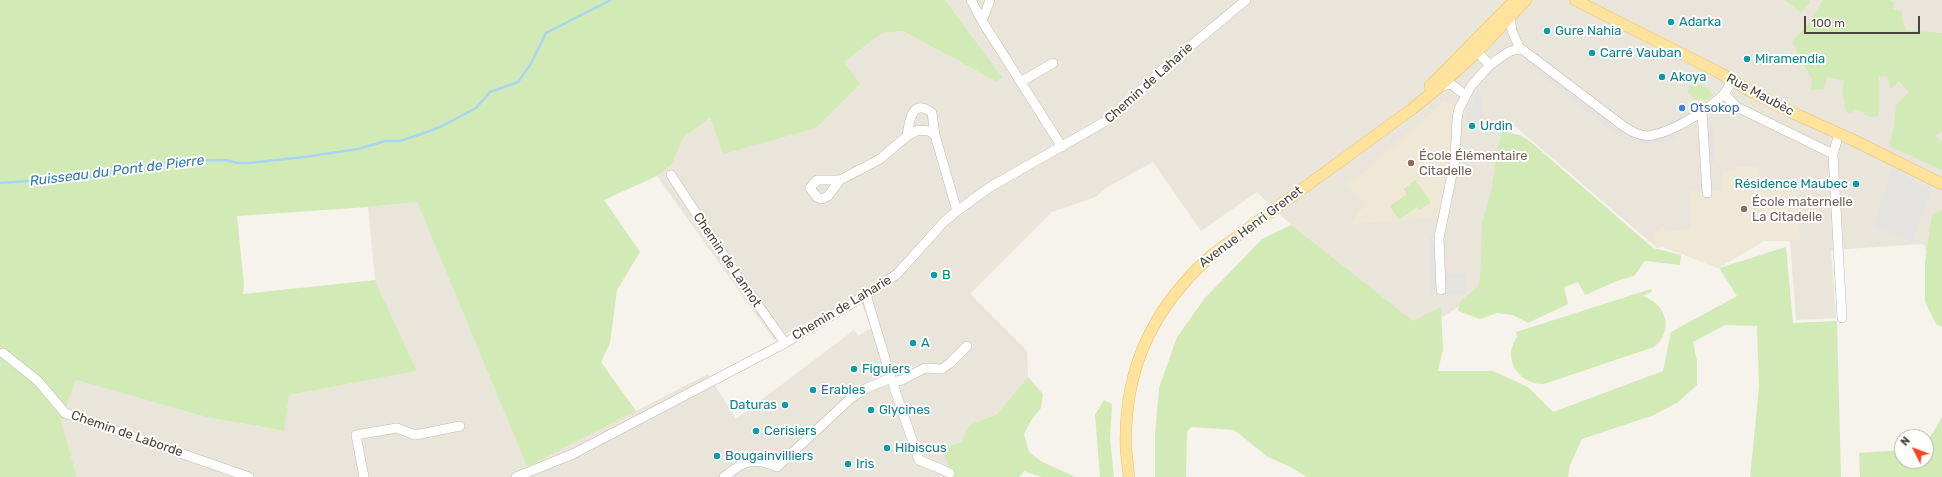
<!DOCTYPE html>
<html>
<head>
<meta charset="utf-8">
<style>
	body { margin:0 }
	#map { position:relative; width:1942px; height:477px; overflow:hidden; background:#f6f3ec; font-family:Rubik,sans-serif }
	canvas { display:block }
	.north { position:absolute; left:1894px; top:429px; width:40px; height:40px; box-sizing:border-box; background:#fff; border:1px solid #b7b4b0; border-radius:50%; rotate:312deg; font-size:11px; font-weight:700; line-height:16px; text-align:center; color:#4b4439 }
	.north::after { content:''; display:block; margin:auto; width:14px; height:18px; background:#fc3f1d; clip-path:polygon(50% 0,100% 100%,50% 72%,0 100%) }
	.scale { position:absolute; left:1804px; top:16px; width:116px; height:18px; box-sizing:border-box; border:2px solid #4b4439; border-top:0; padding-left:5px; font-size:12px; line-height:14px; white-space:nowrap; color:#4b4439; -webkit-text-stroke:3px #fff; paint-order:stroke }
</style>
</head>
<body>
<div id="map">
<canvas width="1942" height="477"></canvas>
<div class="north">N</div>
<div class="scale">100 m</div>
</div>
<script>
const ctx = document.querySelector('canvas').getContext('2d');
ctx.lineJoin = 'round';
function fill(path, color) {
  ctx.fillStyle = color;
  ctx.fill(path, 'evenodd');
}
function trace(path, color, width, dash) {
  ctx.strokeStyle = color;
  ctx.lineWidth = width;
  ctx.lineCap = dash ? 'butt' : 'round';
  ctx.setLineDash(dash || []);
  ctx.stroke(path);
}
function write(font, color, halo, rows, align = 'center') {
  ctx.font = font + ' Rubik,sans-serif';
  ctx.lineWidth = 4;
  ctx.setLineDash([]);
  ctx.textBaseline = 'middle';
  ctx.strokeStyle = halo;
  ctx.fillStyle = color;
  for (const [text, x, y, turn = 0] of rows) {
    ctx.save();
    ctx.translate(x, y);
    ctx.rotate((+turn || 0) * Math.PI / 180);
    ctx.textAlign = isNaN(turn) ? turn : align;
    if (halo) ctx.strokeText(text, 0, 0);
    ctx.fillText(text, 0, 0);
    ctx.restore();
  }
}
const residential = new Path2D(`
	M945 0H1942V285L1923 244 1831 250 1836 318 1796 320 1790 241H1764L1718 268 1663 247 1657 248 1515 126 1505 148 1483 291 1419 332 1291 225 1257 192 1201 231 1153 162 1104 189 1096 197 1052 212 970 294 1027 351 1028 377 997 414 969 425 961 442 942 448 952 477H77L61 420 76 380 206 417 283 431 289 395 417 371 375 280 368 207 417 202 527 467 708 374 736 419 854 330 859 336 871 328 859 297 774 340 657 176 672 164 683 138 710 118 723 154 882 33 903 31 997 82 1001 76Z`);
const education = new Path2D(`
	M1444 101 1455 105 1451 120 1450 154 1439 215 1432 218 1351 224 1365 204 1346 183 1364 172Z
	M1759 166 1760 187 1797 185 1800 240 1764 241 1718 268 1663 247H1655L1653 235 1663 226 1667 231 1691 229 1690 191H1723V171L1735 170V167Z`);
const green = new Path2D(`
	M0 0H945L1002 77 997 82 903 31 882 33 844 62 860 84 816 128 723 154 710 118 683 138 672 164 657 176 604 200 640 252 617 290 610 343 601 362 636 411 527 467 417 202 368 207 237 216 244 284 243 294 375 280 417 371 289 395 284 431 206 417 76 380 61 420 77 477H0Z
	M1785 0H1808L1810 2 1801 13Z
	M1823 0H1890L1894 2 1893 9 1902 12V21L1906 30 1942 33V131L1936 136 1942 143V170L1889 146 1894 126 1896 105 1909 92 1899 81 1891 89 1887 76 1879 77V116L1871 117 1864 114V112L1854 109 1851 113 1846 112 1842 90 1844 81 1827 77 1824 89 1811 90 1812 80 1792 42 1808 24Z
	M1693 81 1707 88 1713 95 1705 101 1701 98 1696 100 1687 92Z
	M1502 132 1520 135 1531 142 1653 248 1681 255 1680 265 1645 261 1634 276 1617 281 1585 295 1578 282 1564 287 1568 304 1528 323 1513 315 1497 313 1480 319 1458 311 1460 301 1478 287 1480 276 1482 223 1491 192 1497 150Z
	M1415 180 1431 202 1420 210 1417 207 1399 220 1390 206 1407 194 1404 189Z
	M1942 209V327L1936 324 1925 302V261L1932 215Z
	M1291 225 1413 321 1441 307 1443 349 1438 371H1493L1528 387 1553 412 1663 371 1671 332 1737 296 1719 268 1786 247 1793 323 1837 321 1841 477H1750L1759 387 1757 326 1725 325 1693 342 1697 361V385L1678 402 1654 415 1582 439 1570 465 1568 477H1307L1289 466 1268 457 1234 430 1191 427 1187 432 1186 477H1155V435L1159 388 1177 337 1205 298 1262 239Z
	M1651 289 1652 292 1642 296C1666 303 1675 330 1654 347L1544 384C1518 385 1500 356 1519 335L1517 336 1516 332Z
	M1028 377 1043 394 1041 408 1030 422 1024 434 1029 452 1042 462 1076 477H1041L1024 471 1019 477H952L942 448 961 442 969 425 997 414Z
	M1104 400 1112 404 1110 439 1114 477H1100L1095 415Z
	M1942 417V477H1860L1859 453 1902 450V461H1926V444Z`);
const parking = new Path2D(`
	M1531 56 1622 125 1655 134 1652 128 1668 123 1694 106 1699 112 1677 125 1680 134 1671 141 1645 145 1631 141 1621 137 1605 125 1526 63Z
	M1473 96H1483L1482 124 1466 123 1467 108H1473Z
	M1713 124 1715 163 1706 164 1703 125Z
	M1892 169 1932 190 1912 243 1874 226Z
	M1445 234V273L1466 275V294H1430L1429 235Z`);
const stream = new Path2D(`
	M0 183 101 176 117 170 177 161 226 160 237 163H249L304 157 358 149 385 141H400L427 132 442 126 476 108 490 92 518 82 530 65 546 33 611 0`);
const minor = new Path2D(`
	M971 0 982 21 1062 147
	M1510 16 1512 31 1520 49
	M982 21 990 0
	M1473 48 1490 65C1499 59 1512 46 1523 50L1622 125C1630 131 1642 138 1653 135 1674 131 1708 110 1723 95 1727 91 1729 85 1732 79
	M1022 81 1053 63
	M1439 87 1451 84 1465 95
	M1724 94 1737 107 1833 154
	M1702 111 1707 193
	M1839 134 1833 154 1842 318
	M907 136C909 122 912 97 932 113L935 135
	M671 175 736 274 785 343
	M840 180H817L810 188 817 197 822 199 828 196 840 180 880 159 907 136 918 130 929 131 935 135 957 211
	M1441 290 1439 238 1455 160 1457 119 1459 109 1471 86 1490 65
	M866 295 891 378 919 460 950 473
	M3 353 38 381 65 413 249 477
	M892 382 902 380 925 368 942 369 950 363 967 346
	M364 477 356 435 397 428 415 435 460 426
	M516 477 573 454 699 388 785 343 866 295 897 274 944 222 957 211 990 187 1113 117 1164 68 1246 0
	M724 477C744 461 752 456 777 467L851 398 867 388 891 378`);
const major = new Path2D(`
	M1575 0 1718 72 1752 92 1793 113 1853 140 1942 184
	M1430 86 1515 0
	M1129 477C1128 468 1127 459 1126 450 1123 369 1153 307 1213 254L1412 109 1439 87 1477 52 1526 0`);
const markers = [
	[1671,22,4,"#0f9aa8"],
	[1547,31,4,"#0f9aa8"],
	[1592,53,4,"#0f9aa8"],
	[1747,59,4,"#0f9aa8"],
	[1662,77,4,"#0f9aa8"],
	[1682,108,4,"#3f7fe0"],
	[1472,126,4,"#0f9aa8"],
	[1411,163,4,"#8d6e63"],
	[1856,184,4,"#0f9aa8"],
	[1744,209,4,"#8d6e63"],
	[934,275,4,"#0f9aa8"],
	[913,343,4,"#0f9aa8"],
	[854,369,4,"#0f9aa8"],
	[813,390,4,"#0f9aa8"],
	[785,405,4,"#0f9aa8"],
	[871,410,4,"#0f9aa8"],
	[756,431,4,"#0f9aa8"],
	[887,448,4,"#0f9aa8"],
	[717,456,4,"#0f9aa8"],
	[848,464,4,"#0f9aa8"]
];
const cultureNames = [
	["Adarka",1679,22],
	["Gure Nahia",1555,31],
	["Carré Vauban",1600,53],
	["Miramendia",1755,59],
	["Akoya",1670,77],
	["Urdin",1480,126],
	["Résidence Maubec",1848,184,"right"],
	["B",942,275],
	["A",921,343],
	["Figuiers",862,369],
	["Erables",821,390],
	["Daturas",777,405,"right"],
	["Glycines",879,410],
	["Cerisiers",764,431],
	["Hibiscus",895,448],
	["Bougainvilliers",725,456],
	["Iris",856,464]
];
const streetNames = [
	["Chemin de Laharie",1149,83,-42],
	["Rue Maubèc",1760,95,28],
	["Avenue Henri Grenet",1251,227,-37],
	["Chemin de Lannot",727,260,56],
	["Chemin de Laharie",842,308,-31],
	["Chemin de Laborde",127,434,19]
];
const shopNames = [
	["Otsokop",1690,108]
];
const educationNames = [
	["École Élémentaire",1419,156],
	["Citadelle",1419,171],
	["École maternelle",1752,202],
	["La Citadelle",1752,217]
];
const waterNames = [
	["Ruisseau du Pont de Pierre",117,171,-7]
];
fill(residential, '#eae5da');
fill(education, '#efe8d6');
fill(green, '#d2eab5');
fill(parking, '#e5e3e0');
trace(stream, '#a9d4f2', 2.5);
trace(minor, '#c2bbae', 10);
trace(major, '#e6c16a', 12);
trace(minor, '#fff', 9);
trace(major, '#ffe39c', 11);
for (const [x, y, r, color] of markers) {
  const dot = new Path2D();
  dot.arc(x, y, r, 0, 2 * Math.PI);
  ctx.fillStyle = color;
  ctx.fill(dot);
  trace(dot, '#fff', 1.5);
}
write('13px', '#0d838f', '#fff', cultureNames, 'left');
write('13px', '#4b4439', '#fff', streetNames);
write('13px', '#366cbe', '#fff', shopNames, 'left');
write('13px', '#785e54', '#fff', educationNames, 'left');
write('italic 14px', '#2e7ab2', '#fff', waterNames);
</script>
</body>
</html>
